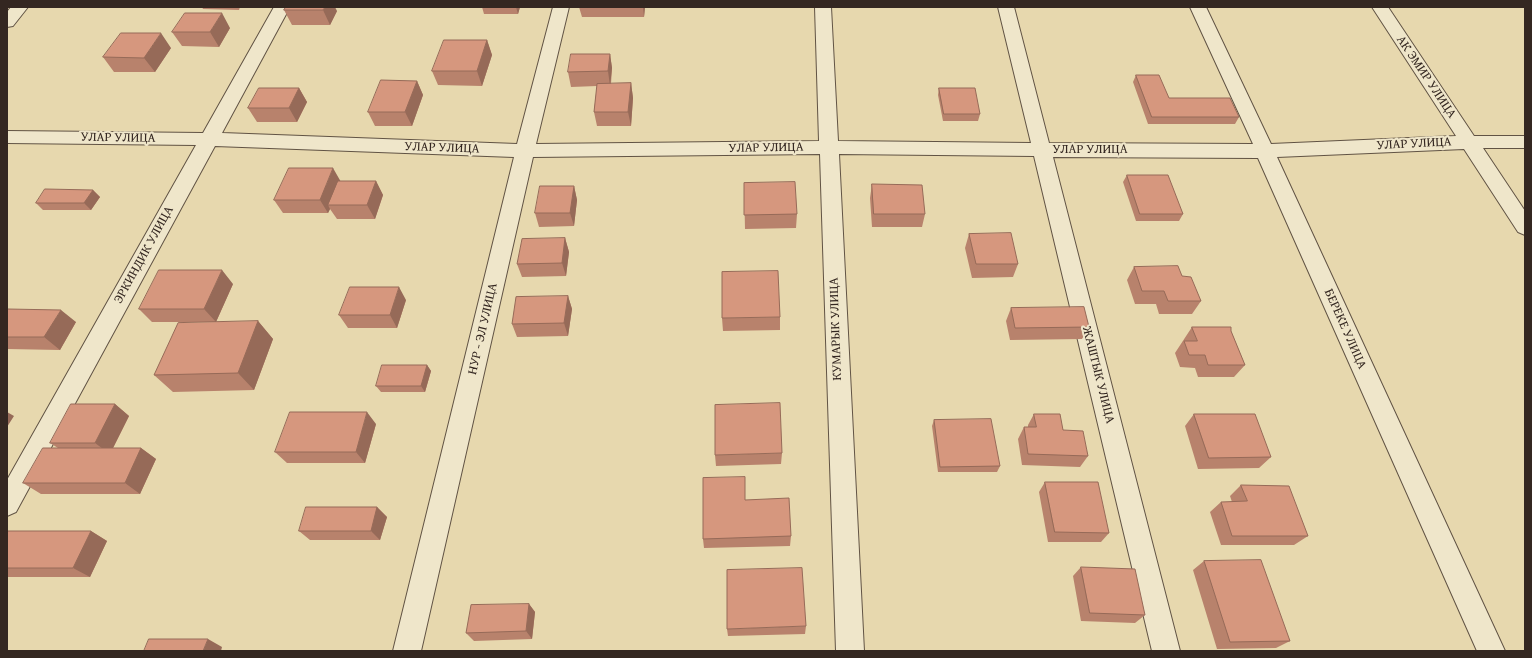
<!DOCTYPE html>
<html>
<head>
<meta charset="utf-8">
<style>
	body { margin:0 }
	#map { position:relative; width:1532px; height:658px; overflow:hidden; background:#e7d8ae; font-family:"Gentium Book Plus",serif }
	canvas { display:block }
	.frame { position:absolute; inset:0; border:8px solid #342721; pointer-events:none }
</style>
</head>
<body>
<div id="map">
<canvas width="1532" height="658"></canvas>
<div class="frame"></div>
</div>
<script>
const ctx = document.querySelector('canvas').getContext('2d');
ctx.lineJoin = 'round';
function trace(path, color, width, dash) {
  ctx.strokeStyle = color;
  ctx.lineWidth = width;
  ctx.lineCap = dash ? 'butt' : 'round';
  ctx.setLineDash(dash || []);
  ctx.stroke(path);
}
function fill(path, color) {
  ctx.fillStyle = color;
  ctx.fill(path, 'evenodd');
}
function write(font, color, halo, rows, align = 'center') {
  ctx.font = font + ' "Gentium Book Plus",serif';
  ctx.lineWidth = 4;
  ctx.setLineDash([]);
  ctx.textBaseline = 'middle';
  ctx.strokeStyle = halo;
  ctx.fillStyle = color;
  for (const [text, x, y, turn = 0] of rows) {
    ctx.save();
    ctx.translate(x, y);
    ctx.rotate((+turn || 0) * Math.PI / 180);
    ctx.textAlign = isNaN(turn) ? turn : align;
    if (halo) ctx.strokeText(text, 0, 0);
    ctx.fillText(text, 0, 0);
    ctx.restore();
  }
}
const minor = new Path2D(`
	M11 7H28L13 26 7 27V12Z
	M274 7H290L222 133 517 144 553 7H569L536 144 819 141 815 7H831L838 141 1031 143 998 7H1014L1049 143 1253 144 1190 7H1206L1271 144 1456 136 1372 7H1388L1474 136H1525V148H1483L1525 211V235L1518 232 1464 149 1277 157 1505 651H1477L1258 158 1053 157 1180 651H1152L1034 156 839 154 864 651H836L820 154 533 157 421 651H393L514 157 215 146 16 512 7 516V480L196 145 7 143V131L203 133Z`);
const wall = new Path2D(`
	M202 7H240L239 10 203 9Z
	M286 7 337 11 330 25H292L284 10Z
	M482 7H520L518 14H484Z
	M579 7H645L644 17H582Z
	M1309 7H1342L1310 8Z
	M230 28 219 47 182 46 172 32Z
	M487 40 492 55 482 86 438 85 432 71Z
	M171 48 155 72H114L103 57Z
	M610 54 612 68 611 84 631 83 633 98 631 126H597L594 112 597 86 571 87 568 72Z
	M1136 75 1169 98 1239 117 1235 124H1148L1133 82Z
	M417 81 423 95 412 126H375L368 112Z
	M299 88 307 102 297 122H257L248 108Z
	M939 88 980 114 978 121H943L938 95Z
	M1127 175 1183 214 1179 221H1136L1123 182Z
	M341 181H376L383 195 375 219H337L330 209 328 213H283L274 200Z
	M744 183 797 214 796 228 745 229Z
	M872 184 925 214 922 227H872L870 198Z
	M574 186 577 200 574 226 539 227 535 213Z
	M93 190 100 197 91 210H43L36 203Z
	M969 234 1018 264 1013 277 972 278 965 248Z
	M565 238 569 252 566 276 522 277 517 264Z
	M1134 267 1182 276 1201 301 1192 314H1159L1156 304H1135L1127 280Z
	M233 284 216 322H152L139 309Z
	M568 296 572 309 568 336 517 337 512 324Z
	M406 300 397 328H348L339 315Z
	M1011 308 1089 327 1082 339 1010 340 1006 321Z
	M7 309 76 322 60 350 7 349Z
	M780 317V330L723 331 722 318Z
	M258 321 273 339 254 390 173 392 154 375Z
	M1192 327 1231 331 1245 365 1234 377H1198L1195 368 1180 367 1175 353Z
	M427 365 431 371 425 392H381L376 386Z
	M115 404 129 416 113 448H141L156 459 140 494H41L23 483 58 448 50 443Z
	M1034 414 1063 430 1088 456 1080 467 1022 465 1018 439 1024 427H1028V425Z
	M1194 414 1271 457 1259 468 1198 469 1185 426Z
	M934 420 1000 466 997 472H938L932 426Z
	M376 424 365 463H287L275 452Z
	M782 453 781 464 716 466 715 455Z
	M1045 482 1109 533 1101 542H1048L1039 492Z
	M1241 485 1308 536 1294 545H1221L1210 512 1221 502H1232L1230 496Z
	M746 500 791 536 790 546 704 548 703 539Z
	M377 507 387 517 380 540H310L299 531Z
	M7 531H91L107 541 90 577H7Z
	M1204 561 1290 641 1276 648 1217 649 1193 570Z
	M1081 567 1145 615 1135 623 1081 621 1073 576Z
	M529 604 535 612 532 639 474 641 466 633Z
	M806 626 805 634 728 636 727 629Z`);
const shadedWall = new Path2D(`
	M325 7H335L337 11 330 25 323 10Z
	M516 7H520L518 14Z
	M643 7H645L644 17Z
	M222 13 230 28 219 47 210 32Z
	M161 33 171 48 155 72 144 58Z
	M487 40 492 55 482 86 477 71Z
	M610 54 612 68 610 86 608 71Z
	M417 81 423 95 412 126 405 112Z
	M631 83 633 98 631 126 628 112Z
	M299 88 307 102 297 122 289 108Z
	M333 168 341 182 328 205 330 209 328 213 320 200Z
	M376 181 383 195 375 219 367 205Z
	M574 186 577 200 574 226 570 213Z
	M93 190 100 197 91 210 84 203Z
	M565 238 569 252 566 276 562 263Z
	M222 270 233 284 216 322 204 309Z
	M399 287 406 300 397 328 390 315Z
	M568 296 572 309 568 336 564 323Z
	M61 310 76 322 60 350 44 337Z
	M258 321 273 339 254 390 238 373Z
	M427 365 431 371 425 392 421 386Z
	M115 404 129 416 110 454 95 443Z
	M7 412 14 416 7 427Z
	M367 412 376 424 365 463 356 452Z
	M141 448 156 459 140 494 125 483Z
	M377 507 387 517 380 540 371 531Z
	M91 531 107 541 90 577 73 568Z
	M529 604 535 612 532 639 526 631Z
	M208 639 222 647 221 651H203Z`);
const building = new Path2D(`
	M286 7H325L323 10H284Z
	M185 13H222L210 32H172Z
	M121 33H161L144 58 103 57Z
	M444 40H487L477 71H432Z
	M571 54H610L608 71 568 72Z
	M1136 75H1159L1169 98H1230L1239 117H1152Z
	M381 80 417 81 405 112H368Z
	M631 83 628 112H594L597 84Z
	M259 88H299L289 108H248Z
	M939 88H975L980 114H944Z
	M289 168H333L320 200H274Z
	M1127 175H1168L1183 214H1140Z
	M338 181H376L367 205H328Z
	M795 182 797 214 744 215V183Z
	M872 184 922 185 925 214H874Z
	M540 186H574L570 213H535Z
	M45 189 93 190 84 203H36Z
	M1011 233 1018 264H976L969 234Z
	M565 238 562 263 517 264 522 239Z
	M1178 266 1182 276 1191 277 1201 301H1168L1164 291H1142L1134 267Z
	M159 270H222L204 309H139Z
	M778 271 780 317 722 318V272Z
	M350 287H399L390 315H339Z
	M568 296 564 323 512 324 516 297Z
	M1084 307 1089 327 1015 328 1011 308Z
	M7 309 61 310 44 337H7Z
	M258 321 238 373 154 375 178 323Z
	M1192 327H1231V331L1245 365H1208L1205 355H1189L1184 341H1197Z
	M382 365H427L421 386H376Z
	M780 403 782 453 715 455V405Z
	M71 404H115L95 443H50Z
	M290 412H367L356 452H275Z
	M1034 414H1060L1063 430 1083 431 1088 456 1028 454 1024 427H1036Z
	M1194 414H1255L1271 457 1209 458Z
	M991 419 1000 466 940 467 934 420Z
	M43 448H141L125 483H23Z
	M745 477V500L789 498 791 536 703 539V478Z
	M1045 482H1098L1109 533 1055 532Z
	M1241 485 1289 486 1308 536H1232L1221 502 1247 501Z
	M306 507H377L371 531H299Z
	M7 531H91L73 568H7Z
	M1261 560 1290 641 1230 642 1204 561Z
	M1081 567 1135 569 1145 615 1090 613Z
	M802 568 806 626 727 629V570Z
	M529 604 526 631 466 633 471 605Z
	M149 639H208L203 651H144Z`);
const streetNames = [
	["АК ЭМИР УЛИЦА",1426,77,56],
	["УЛАР УЛИЦА",118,138,1],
	["УЛАР УЛИЦА",1414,144,-3],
	["УЛАР УЛИЦА",442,148,2],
	["УЛАР УЛИЦА",766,148,-1],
	["УЛАР УЛИЦА",1090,150],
	["ЭРКИНДИК УЛИЦА",144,255,-61],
	["НУР - ЭЛ УЛИЦА",483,329,-77],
	["КУМАРЫК УЛИЦА",836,329,-92],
	["БЕРЕКЕ УЛИЦА",1345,329,66],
	["ЖАШТЫК УЛИЦА",1098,375,76]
];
trace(minor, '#615344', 2);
fill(minor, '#efe6ca');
fill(wall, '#b8826c');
fill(shadedWall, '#966a58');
fill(building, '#d6977e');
trace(building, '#966a58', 1);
write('13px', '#342721', '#efe6ca', streetNames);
</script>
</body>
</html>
